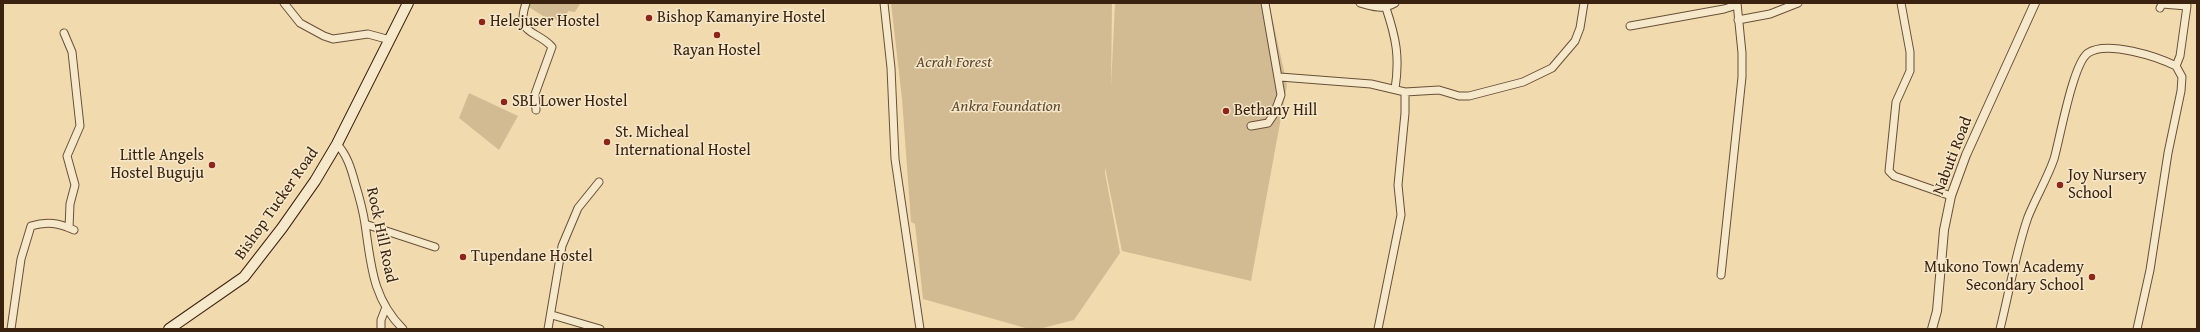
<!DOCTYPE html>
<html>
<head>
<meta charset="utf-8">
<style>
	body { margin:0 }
	#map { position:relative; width:2200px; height:332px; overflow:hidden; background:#f1dbae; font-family:"Gentium Book Plus",serif }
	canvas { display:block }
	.frame { position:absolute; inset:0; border:4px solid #3b210f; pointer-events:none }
</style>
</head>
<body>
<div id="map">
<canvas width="2200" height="332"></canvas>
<div class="frame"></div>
</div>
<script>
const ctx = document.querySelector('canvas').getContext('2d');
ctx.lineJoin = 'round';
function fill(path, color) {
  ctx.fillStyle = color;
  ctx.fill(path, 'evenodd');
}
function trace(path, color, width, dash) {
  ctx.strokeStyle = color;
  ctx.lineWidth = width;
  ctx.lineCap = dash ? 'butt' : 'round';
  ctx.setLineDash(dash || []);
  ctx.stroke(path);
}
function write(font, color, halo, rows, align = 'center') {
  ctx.font = font + ' "Gentium Book Plus",serif';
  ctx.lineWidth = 3;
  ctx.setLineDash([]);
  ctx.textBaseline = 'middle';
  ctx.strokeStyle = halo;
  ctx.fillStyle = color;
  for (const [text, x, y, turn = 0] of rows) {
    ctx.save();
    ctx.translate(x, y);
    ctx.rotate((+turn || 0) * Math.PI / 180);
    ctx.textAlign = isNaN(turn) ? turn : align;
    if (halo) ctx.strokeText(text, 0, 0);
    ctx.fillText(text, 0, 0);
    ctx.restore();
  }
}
const green = new Path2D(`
	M528 3H577L580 4 575 12 568 11 565 22 543 16 527 6Z
	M891 3H1112L1111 87 1115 3H1269L1287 85 1251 281 1122 251 1105 167V173L1120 253 1074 320 1039 329H1029L923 299 915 224 911 222 902 99Z
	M469 93 518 116 499 150 459 118Z`);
const minor = new Path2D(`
	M284 3 300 23 324 36 333 39 368 34 390 40
	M526 3C515 36 536 29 552 47L535 94 536 110
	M884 3 891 68 895 159 920 329
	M1360 3C1373 7 1383 10 1395 3
	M1901 3 1910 52V71L1896 102 1889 171 1894 176 1951 196
	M1386 8C1396 38 1400 57 1395 89
	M2160 8 2162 4 2187 6 2180 56 2176 66
	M1738 20 1770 14 1798 3
	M1630 26 1724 9 1737 5
	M64 33 72 52 80 126 67 156 75 185 70 204 69 228
	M1280 77 1371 84 1405 92 1439 90 1459 96H1469L1523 82 1552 68 1575 41 1580 28 1584 3
	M1251 126 1268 123 1274 114 1281 95 1265 3
	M337 144C347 155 351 168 355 183 359 196 363 210 365 224 371 264 372 298 403 329
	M365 224 435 247
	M1721 275 1742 77V53L1737 3
	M552 315 600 329
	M11 329 21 259 31 226C47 221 59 223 74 230
	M381 329V320L386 307
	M548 329 562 246 578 208 599 182
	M1378 329 1401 215 1398 185 1405 113V92
	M2000 329C2009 293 2016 251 2028 217 2036 197 2047 179 2054 159 2060 138 2073 63 2088 53 2107 40 2158 57 2176 66L2182 77 2181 91 2168 153 2150 270 2137 329`);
const tertiary = new Path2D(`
	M1932 329 1937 311 1944 230 1951 196 1966 155 2035 3`);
const secondary = new Path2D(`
	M169 329 244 277 282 228 315 181 337 144 408 3`);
const markers = [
	[649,18,4,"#8f2418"],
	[482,22,4,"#8f2418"],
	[717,35,4,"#8f2418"],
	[504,102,4,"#8f2418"],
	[1226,111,4,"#8f2418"],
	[607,142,4,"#8f2418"],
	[212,165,4,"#8f2418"],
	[2060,185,4,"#8f2418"],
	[463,257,4,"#8f2418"],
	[2092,277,4,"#8f2418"]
];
const poiNames = [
	["Bishop Kamanyire Hostel",657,18],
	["Helejuser Hostel",490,22],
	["Rayan Hostel",717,51,"center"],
	["SBL Lower Hostel",512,102],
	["Bethany Hill",1234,111],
	["St. Micheal",615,133],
	["International Hostel",615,151],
	["Little Angels",204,156,"right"],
	["Hostel Buguju",204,174,"right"],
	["Joy Nursery",2068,176],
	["School",2068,194],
	["Tupendane Hostel",471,257],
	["Mukono Town Academy",2084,268,"right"],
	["Secondary School",2084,286,"right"]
];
const parkNames = [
	["Acrah Forest",954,63],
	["Ankra Foundation",1006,107]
];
const streetNames = [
	["Nabuti Road",1953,156,-69],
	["Bishop Tucker Road",277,204,-55],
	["Rock Hill Road",381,235,78]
];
fill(green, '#d2bb93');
trace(minor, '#685037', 9);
trace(tertiary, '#685037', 10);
trace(secondary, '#3b210f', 12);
trace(minor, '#f6e8ca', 7);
trace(tertiary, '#f6e8ca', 8);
trace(secondary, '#f6e8ca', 10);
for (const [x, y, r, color] of markers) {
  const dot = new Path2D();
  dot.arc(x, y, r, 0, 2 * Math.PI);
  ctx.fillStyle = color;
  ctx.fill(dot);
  trace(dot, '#f6e8ca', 1.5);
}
write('16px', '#3b210f', '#f6e8ca', poiNames, 'left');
write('italic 16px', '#614830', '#f6e8ca', parkNames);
write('16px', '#3b210f', '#f6e8ca', streetNames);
</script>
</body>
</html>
